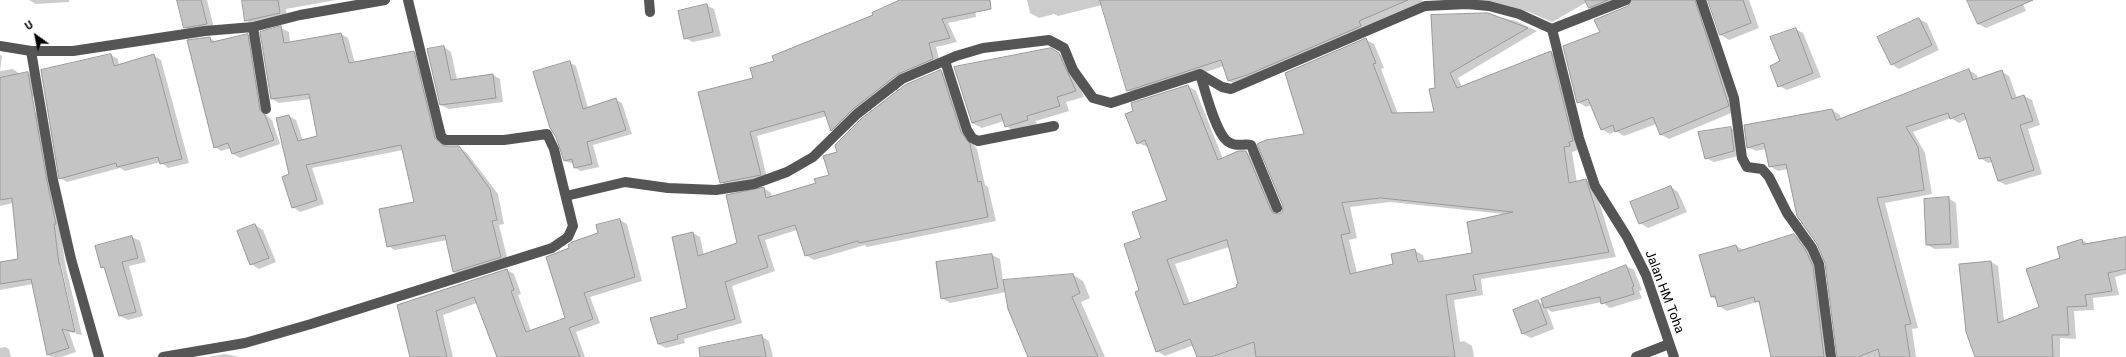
<!DOCTYPE html>
<html>
<head>
<meta charset="utf-8">
<style>
	body { margin:0 }
	#map { position:relative; width:2126px; height:357px; overflow:hidden; background:#fff; font-family:Roboto,sans-serif }
	canvas { display:block }
	.north { position:absolute; left:16px; top:16px; width:40px; height:40px; -webkit-text-stroke:3px #fff; paint-order:stroke; rotate:327deg; font-size:11px; font-weight:700; line-height:16px; text-align:center; color:#000 }
	.north::after { content:''; display:block; margin:auto; width:14px; height:18px; background:#000; clip-path:polygon(50% 0,100% 100%,50% 72%,0 100%) }
</style>
</head>
<body>
<div id="map">
<canvas width="2126" height="357"></canvas>
<div class="north">U</div>
</div>
<script>
const ctx = document.querySelector('canvas').getContext('2d');
ctx.lineJoin = 'round';
function fill(path, color) {
  ctx.fillStyle = color;
  ctx.fill(path, 'evenodd');
}
function trace(path, color, width, dash) {
  ctx.strokeStyle = color;
  ctx.lineWidth = width;
  ctx.lineCap = dash ? 'butt' : 'round';
  ctx.setLineDash(dash || []);
  ctx.stroke(path);
}
function write(font, color, halo, rows, align = 'center') {
  ctx.font = font + ' Roboto,sans-serif';
  ctx.lineWidth = 3.5;
  ctx.setLineDash([]);
  ctx.textBaseline = 'middle';
  ctx.strokeStyle = halo;
  ctx.fillStyle = color;
  for (const [text, x, y, turn = 0] of rows) {
    ctx.save();
    ctx.translate(x, y);
    ctx.rotate((+turn || 0) * Math.PI / 180);
    ctx.textAlign = isNaN(turn) ? turn : align;
    if (halo) ctx.strokeText(text, 0, 0);
    ctx.fillText(text, 0, 0);
    ctx.restore();
  }
}
const shadow = new Path2D(`
	M29 0H69V2L36 4Z
	M178 0H207L214 28 193 31 185 27Z
	M243 0H336L286 9 287 18 254 25 246 20Z
	M902 0H974L976 17 948 23 957 42 936 47 940 63 905 78 838 134 831 130 827 116 757 136 767 178 728 186 721 182 755 78 776 62 875 16Z
	M1027 0H1422L1423 4 1237 85 1229 81 1224 66 1136 95 1128 90 1102 5 1058 16 1054 14 1039 18 1030 13Z
	M1477 0H1624L1597 11 1589 7 1587 2 1552 22 1529 12Z
	M1651 0H1706L1736 111 1669 139 1660 134 1656 124 1624 136 1616 131 1610 134 1601 129 1591 105 1586 107 1578 102 1601 33Z
	M1708 0H1749L1759 28 1729 40 1721 35Z
	M1968 0H2021L2026 11 1986 28 1978 24Z
	M706 5 714 9 721 36 693 42 685 38Z
	M1478 13 1516 21 1537 31 1458 78 1462 87 1551 52 1559 57 1578 150 1572 152 1577 183 1586 180 1594 185 1616 257 1481 279 1483 295 1454 300 1460 342 1464 341 1472 346 1474 357H1198L1194 345 1165 356 1157 351 1141 291 1142 239 1168 201 1148 147 1138 143 1188 86 1196 91 1223 159 1246 152 1255 157 1279 216 1283 212 1306 135 1366 40 1374 44 1384 68 1381 69 1398 114 1435 113 1436 89ZM1390 202 1504 214 1473 254 1425 262 1423 255 1414 250 1394 265 1357 273 1349 240 1357 238 1350 207ZM1229 247 1240 285 1238 288 1190 304 1175 264ZM1415 255H1417L1420 267Z
	M1919 19 1927 23 1939 50 1899 69 1891 64Z
	M281 28 289 32 290 43 341 34 348 38 355 63 414 52 421 57 442 143 447 147 459 148 466 152 498 194 504 224 499 225 508 261 461 276 454 272 447 240 395 250 388 246 415 202 403 150 312 168 324 204 300 212 293 207 289 116 296 120 303 141 318 137 311 99 279 103 272 99 261 33Z
	M1795 29 1803 33 1821 77 1787 90 1779 86 1782 62Z
	M247 35 254 39 266 115 272 120 280 144 240 158 233 154 231 148 221 151 215 147 210 38 216 42Z
	M444 47 451 52 457 80 493 75 500 79 503 102 449 109 441 105Z
	M1051 50 1068 59 1084 97 1066 102 1069 111 1036 121 1037 125 1016 132 1006 126 1004 121 982 128 972 123Z
	M0 55 2 56 0 71 13 69 21 75 28 73 36 78 39 97 0 92Z
	M111 55 118 59 119 65 154 56 161 60 189 163 168 168 161 162 125 171 120 168 67 182 60 178Z
	M569 62 576 66 588 108 616 100 622 103 632 134 593 145 599 167 581 171 575 168 574 164 565 161 557 136Z
	M1969 70 1977 75 1978 79 2001 71 2009 76 2017 98 2024 96 2032 100 2040 125 2028 129 2042 174 2006 185 1998 181 1992 162 1988 163 1980 158 1967 119 1959 123 1951 118 1913 132 1925 153 1932 194 1885 203 1918 328 1912 329 1916 357H1838L1826 263 1788 169 1778 171 1770 166 1766 149 1756 151 1748 147 1832 110 1840 115 1841 119Z
	M941 71 948 75 968 137 977 149 985 185 988 187 996 221 867 247 865 245 814 260 806 255 797 230 765 240 775 271 732 286 742 323 684 339 685 343 666 348 658 344 688 309 693 233 700 237 704 255 738 244 764 188 771 193 772 197 817 184 830 176 839 153Z
	M34 112 42 116 66 268 82 335 76 334 61 264H59L74 333 69 332 76 352 61 357H52L48 355 33 284 0 290V263L19 260 13 203 0 206V116Z
	M1731 128 1739 132 1742 155 1714 162 1706 158Z
	M1671 187 1678 192 1687 212 1648 228 1640 223Z
	M1948 198 1956 203 1959 248 1935 249 1927 245Z
	M620 220 627 224 642 281 590 297 600 323 576 332 585 357H498L477 303 443 315 453 357H414L417 299 507 270 514 274 521 294 518 295 531 331 566 319 570 249 600 234Z
	M255 225 263 230 276 262 259 269 251 264Z
	M1794 235 1802 240 1814 257 1831 357H1771L1760 304 1757 302 1727 311 1719 306 1717 300 1712 297 1736 246 1744 250Z
	M132 237 140 241 146 262 129 266 143 316 128 320 120 316 106 269 102 267Z
	M2126 238V274L2115 277 2119 295 2093 298 2094 310 2074 311 2076 339 2060 338V357H1976L1991 262 1998 266 2004 321 2040 307 2061 258 2082 240 2089 244Z
	M992 255 1000 259 1003 281 1073 275 1083 281 1090 298 1081 302 1105 357H1029L1006 292 950 303 942 298Z
	M1626 266 1634 270 1642 290 1639 291 1642 298 1610 308 1602 302 1552 312 1547 309 1554 329 1531 338 1523 334 1514 311 1538 301 1544 305Z
	M761 336 769 341 773 357H738Z
	M5 347 9 349 11 357H0V348Z
	M225 354 239 357H208Z`);
const building = new Path2D(`
	M177 0H201L207 24 184 28Z
	M242 0H278L280 13 245 21Z
	M900 0H990L991 9 942 19 950 38 929 43 933 59 898 74 853 109 831 131 824 111 750 132 761 175 720 183 698 92 753 78 750 68 774 61 772 56 873 15 872 13Z
	M1100 0H1408L1359 21 1361 26 1247 75 1228 81 1221 60 1127 91Z
	M1585 0H1608L1589 8Z
	M1632 0H1695L1729 106 1660 135 1653 117 1615 132 1613 125 1601 130 1588 99 1577 103 1563 46 1600 32 1594 20 1628 6Z
	M1708 0H1743L1751 23 1720 35Z
	M1967 0H2033L1978 24Z
	M707 4 713 32 684 39 678 11Z
	M1488 13 1528 28 1450 73 1457 88 1551 51 1573 141 1569 142 1570 146 1564 147 1569 183 1586 179 1609 252 1473 275 1476 290 1446 295 1455 357H1256L1254 342 1211 357H1197L1190 339 1156 352 1135 292 1139 290 1124 244 1141 238 1132 212 1167 200 1145 140 1137 144 1125 114 1133 111 1131 103 1188 85 1218 160 1238 151H1246L1271 210 1273 213 1279 214 1282 212 1283 206 1257 144 1266 140 1304 134 1285 73 1366 38 1376 63 1373 64 1392 113 1434 112 1429 89 1435 88 1431 15ZM1381 198 1513 212 1467 222 1472 253 1418 262 1415 249 1391 254 1393 264 1350 274 1341 235 1350 233 1342 203ZM1227 240 1238 284 1236 285 1237 287 1184 305 1167 260Z
	M1919 18 1932 45 1891 65 1877 37Z
	M281 26 284 43 341 33 349 63 414 51 435 138 444 146H459L490 189 497 220 492 221 501 257 453 272 445 235 387 247 379 209 414 202 401 145 306 165 317 200 292 208 282 177 289 174 276 118 289 115 298 141 317 136 309 94 271 99 260 32Z
	M1796 28 1813 73 1778 87 1770 66 1780 61 1770 37Z
	M248 34 260 110 265 115 274 140 232 154 228 143 214 148 187 40 210 37 211 42Z
	M444 46 451 80 493 74 496 98 440 105 427 49Z
	M1051 48 1059 53 1076 91 1057 97 1060 106 1027 116 1028 120 1005 127 1001 114 972 123 954 67Z
	M111 54 114 66 154 54 182 159 160 164 158 157 117 167 116 163 59 179 41 70Z
	M570 61 583 109 616 98 626 130 587 142 592 164 574 168 572 159 564 161 556 137 550 128 533 72Z
	M1969 69 1973 80 2002 70 2012 99 2024 95 2033 121 2020 125 2034 170 1998 181 1990 157 1979 159 1964 113 1950 119 1948 113 1906 127 1918 147 1924 190 1877 198 1911 324 1905 325 1910 357H1880L1878 349 1858 357H1837L1825 263 1817 244 1797 216 1786 164 1769 167 1764 143 1747 148 1744 125 1832 109 1836 120Z
	M941 70 961 132 970 144 978 182 981 181 988 217 859 243 858 241 805 256 795 225 758 236 768 267 725 282 735 319 677 335 678 339 658 344 650 318 687 308 672 237 693 232 698 256 737 243 726 195 764 187 766 198 816 183 814 179 829 175 823 156 837 152 835 145 861 119 905 85Z
	M28 72 47 181 56 224H54L59 264H60L75 332 62 329 69 348 47 355 31 279 0 284V262L18 259 12 198 0 200V78Z
	M1731 127 1734 151 1705 159 1698 132Z
	M1671 186 1679 208 1639 224 1630 202Z
	M1949 197 1951 244 1926 245 1924 199Z
	M620 219 635 277 584 293 593 319 569 328 580 357H497L474 297 436 311 447 357H410L397 305 507 269 514 290 511 291 526 332 565 318 546 257 569 248 568 245 572 242 598 233 596 225Z
	M255 224 269 258 250 265 237 231Z
	M1794 234 1806 251 1813 266 1824 357H1771L1759 301 1755 302 1754 297 1718 307 1715 296 1711 297 1699 255 1736 245 1738 251Z
	M132 236 138 258 122 262 136 312 119 316 104 267 101 268 95 246Z
	M2126 237V269L2108 273 2112 291 2085 295 2087 306 2067 307 2069 335H2052L2053 357H1975L1966 332 1959 264 1991 261 1998 323 2039 307 2026 269 2060 258 2057 247 2082 239 2083 244Z
	M992 254 998 288 941 299 936 262Z
	M1626 265 1634 286 1632 287 1634 294 1601 304 1600 297 1544 308 1541 299Z
	M1073 274 1080 293 1072 297 1098 357H1028L1008 309 1003 280Z
	M1538 300 1547 324 1522 334 1513 310Z
	M762 335 766 357H700L699 348Z`);
const minor = new Path2D(`
	M649 0 650 12
	M1701 0 1734 98 1742 158 1747 167 1762 169 1769 177 1787 213 1812 248 1819 264 1831 357
	M253 27 266 109
	M1552 29 1579 138 1595 186 1627 237 1646 275 1674 357
	M1552 29 1626 0
	M0 46 31 51H73L205 31 253 27 300 15 385 0
	M31 51 53 180 71 259 99 357
	M945 61 967 130 972 138 978 141 1054 126
	M1200 74C1205 90 1215 131 1227 141 1236 148 1243 143 1251 145L1277 208
	M566 196 625 182 668 188 716 190 754 184 787 172 813 157 857 114 902 79 956 56 983 48 1049 40 1064 48 1073 70 1093 98 1111 103 1200 74 1222 87 1231 89 1425 6 1467 4 1489 6 1519 14 1552 29
	M163 357 245 343 311 324 552 248 568 237 573 226 554 149 547 134 504 140H445L441 136 408 0
	M1636 357 1669 344`);
const streetNames = [
	["Jalan HM Toha",1664,292,69]
];
fill(shadow, '#0003');
fill(building, '#c4c4c4');
trace(building, '#999', 1);
trace(minor, '#555', 10);
write('13px', '#000', '#fff', streetNames);
</script>
</body>
</html>
